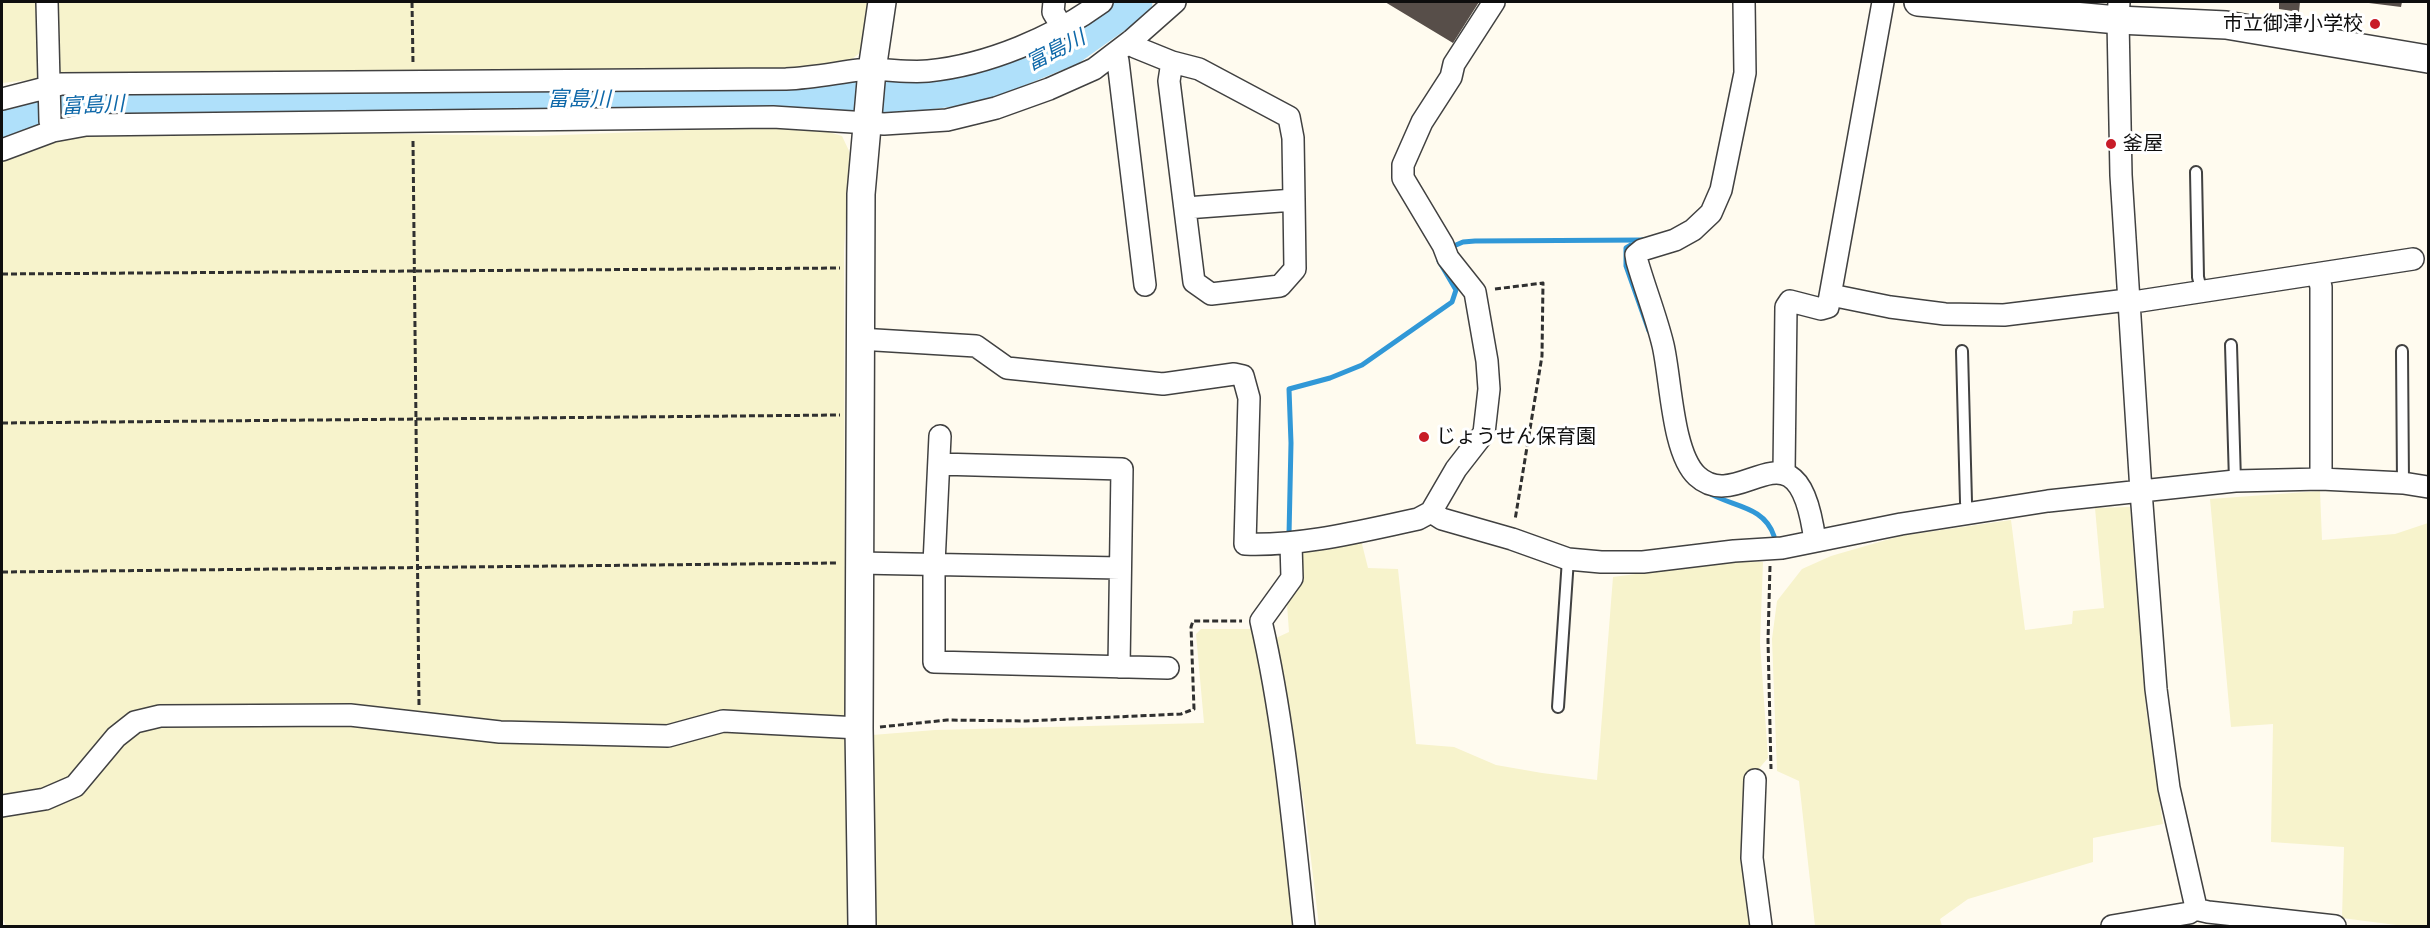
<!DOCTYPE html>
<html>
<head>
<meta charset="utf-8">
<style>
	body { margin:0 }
	#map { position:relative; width:2430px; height:928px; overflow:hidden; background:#fffbef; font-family:"Noto Serif",serif }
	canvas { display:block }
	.frame { position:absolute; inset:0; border:3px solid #0e0e0e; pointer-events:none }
</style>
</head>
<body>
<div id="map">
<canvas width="2430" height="928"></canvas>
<div class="frame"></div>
</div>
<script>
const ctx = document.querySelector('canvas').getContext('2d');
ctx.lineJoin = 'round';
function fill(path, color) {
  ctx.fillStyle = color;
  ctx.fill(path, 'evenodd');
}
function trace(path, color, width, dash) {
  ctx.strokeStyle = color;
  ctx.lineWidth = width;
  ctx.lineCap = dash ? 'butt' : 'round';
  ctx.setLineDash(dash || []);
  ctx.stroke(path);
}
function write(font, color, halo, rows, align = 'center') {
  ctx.font = font + ' "Noto Serif","Noto Sans JP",serif';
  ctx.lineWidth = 6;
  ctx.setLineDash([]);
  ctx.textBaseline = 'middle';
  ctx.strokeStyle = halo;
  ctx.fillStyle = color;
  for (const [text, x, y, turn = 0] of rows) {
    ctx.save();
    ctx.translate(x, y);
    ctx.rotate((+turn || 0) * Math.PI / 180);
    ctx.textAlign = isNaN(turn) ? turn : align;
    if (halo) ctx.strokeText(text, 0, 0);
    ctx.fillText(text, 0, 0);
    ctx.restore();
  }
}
const farmland = new Path2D(`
	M2 2H868L861 52 852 59 811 70 65 76 2 83Z
	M792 126 819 129 842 136 850 153 844 250 845 707 849 926H6L2 917V156L78 135 192 131 537 136Z
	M2320 491 2322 540 2395 534 2428 523V926H2404L2342 918 2344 847 2271 842 2273 724 2231 727 2210 499Z
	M2130 507 2146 708 2163 824 2093 838V862L1968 899 1940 919 1942 926H1815L1799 781 1777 771 1772 639 1777 601 1802 569 1831 556 1900 536 2011 520 2025 630 2072 624 2073 611 2104 608 2095 508Z
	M1361 540 1368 568 1398 569 1416 744 1454 747 1496 765 1542 773 1597 780 1613 577 1736 561 1763 562 1760 643 1768 758 1750 779 1753 926H1319L1305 809 1276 638 1289 632 1287 604 1302 583 1301 553Z
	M1201 629H1257L1301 926H876L872 735 935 730 1204 723 1196 634Z`);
const stream = new Path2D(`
	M1636 242 1626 248V266L1649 331
	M1449 248 1463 242 1475 241 1643 240
	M1707 492C1731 507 1764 505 1774 536
	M1289 535 1291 443 1289 389 1330 378 1362 365 1452 302 1456 290 1439 261`);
const river = new Path2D(`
	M2 122 29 112 75 104 718 97H898L977 87 1070 49 1136 2`);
const building = new Path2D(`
	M1385 2H1479L1453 43Z
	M2279 2H2300L2299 12 2279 9Z
	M2361 2H2402L2401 7Z`);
const path = new Path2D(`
	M412 2 413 63
	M413 141 419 705
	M2 274 840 268
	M1495 289 1543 283 1542 356 1515 520
	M2 423 840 415
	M1770 566 1768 640 1771 769
	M2 572 836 563
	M880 727 947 720 1026 721 1181 714 1194 709 1191 627 1193 621H1242`);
const service = new Path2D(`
	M2196 172 2198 277 2202 293
	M2231 345 2235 481
	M1962 351 1966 502 1968 513
	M2402 351 2403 483
	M1558 707 1568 559`);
const minor = new Path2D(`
	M47 2 50 121 53 131
	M1054 2 1053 12 1062 27
	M1744 2 1745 73 1721 190 1711 213 1693 230 1675 240 1642 250 1636 255 1637 261C1645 289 1656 316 1663 345 1671 379 1672 453 1697 476 1741 517 1797 409 1815 541
	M1132 40 1135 47 1172 62 1199 69 1289 117 1293 138 1294 200 1186 208
	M1115 53 1118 61 1145 285
	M1172 62 1169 81 1194 282 1211 294 1280 286 1295 269 1294 200
	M2 99 61 84 786 79C811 78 835 73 859 70 882 68 905 73 928 71 988 65 1054 37 1102 2
	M2 150 53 131 86 125 773 117 884 124 947 120 996 108 1049 89 1094 69 1132 40 1175 2
	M2318 274 2321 287V479
	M1831 295 1890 307 1945 314 2004 315 2119 301H2140L2413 259
	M859 339 976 346 1007 368 1163 384 1234 374 1243 376 1249 398 1245 544C1304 546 1361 531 1418 519L1431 512 1456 469 1484 433 1489 389 1487 361 1475 292 1448 258 1443 245 1403 178V165L1422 122 1451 77 1454 64 1494 2
	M940 436 934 564V662L1168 668
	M939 464 1122 469 1119 667
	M1784 473 1786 307 1790 301 1821 309 1828 307 1883 2
	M1431 512 1442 519 1512 539 1568 559 1601 562H1643L1734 551 1782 548 1901 524 2048 501 2235 481 2321 479 2403 483 2428 487
	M1291 544 1292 578 1261 621C1284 721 1293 824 1304 926
	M859 563 1120 568
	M1755 780 1752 858 1761 926
	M2 806 45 799 75 786 116 737 135 722 160 716 350 715 500 732 668 736 723 721 859 728
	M2195 909 2208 912 2335 926
	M2112 926 2189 913 2195 909V903L2169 788 2156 689 2141 491 2121 175 2118 20 2119 2`);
const tertiary = new Path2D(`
	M1918 2 2118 20 2226 25 2428 59
	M862 926 859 728 861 194 872 70 882 2`);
const markers = [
	[2375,24,6,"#c81c28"],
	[2111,144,6,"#c81c28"],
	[1424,437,6,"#c81c28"]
];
const poiNames = [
	["市立御津小学校",2363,24,"right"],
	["釜屋",2123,144],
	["じょうせん保育園",1436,437]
];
const waterNames = [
	["富島川",1056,51,-27],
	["富島川",579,100],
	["富島川",93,106,-3]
];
fill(farmland, '#f7f3cc');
trace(stream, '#3198d7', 5);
trace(river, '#afe0fa', 33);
fill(building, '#574e49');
trace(service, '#414141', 14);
trace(minor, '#414141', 24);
trace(tertiary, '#414141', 30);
trace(path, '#303030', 3, [6, 3]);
trace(service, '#fff', 10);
trace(minor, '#fff', 21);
trace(tertiary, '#fff', 27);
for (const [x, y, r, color] of markers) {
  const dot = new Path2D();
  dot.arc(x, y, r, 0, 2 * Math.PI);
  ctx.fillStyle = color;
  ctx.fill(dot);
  trace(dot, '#fff', 2);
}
write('20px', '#0e0e0e', '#fff', poiNames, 'left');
write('italic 21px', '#0e68a9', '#fff', waterNames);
</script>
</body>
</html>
